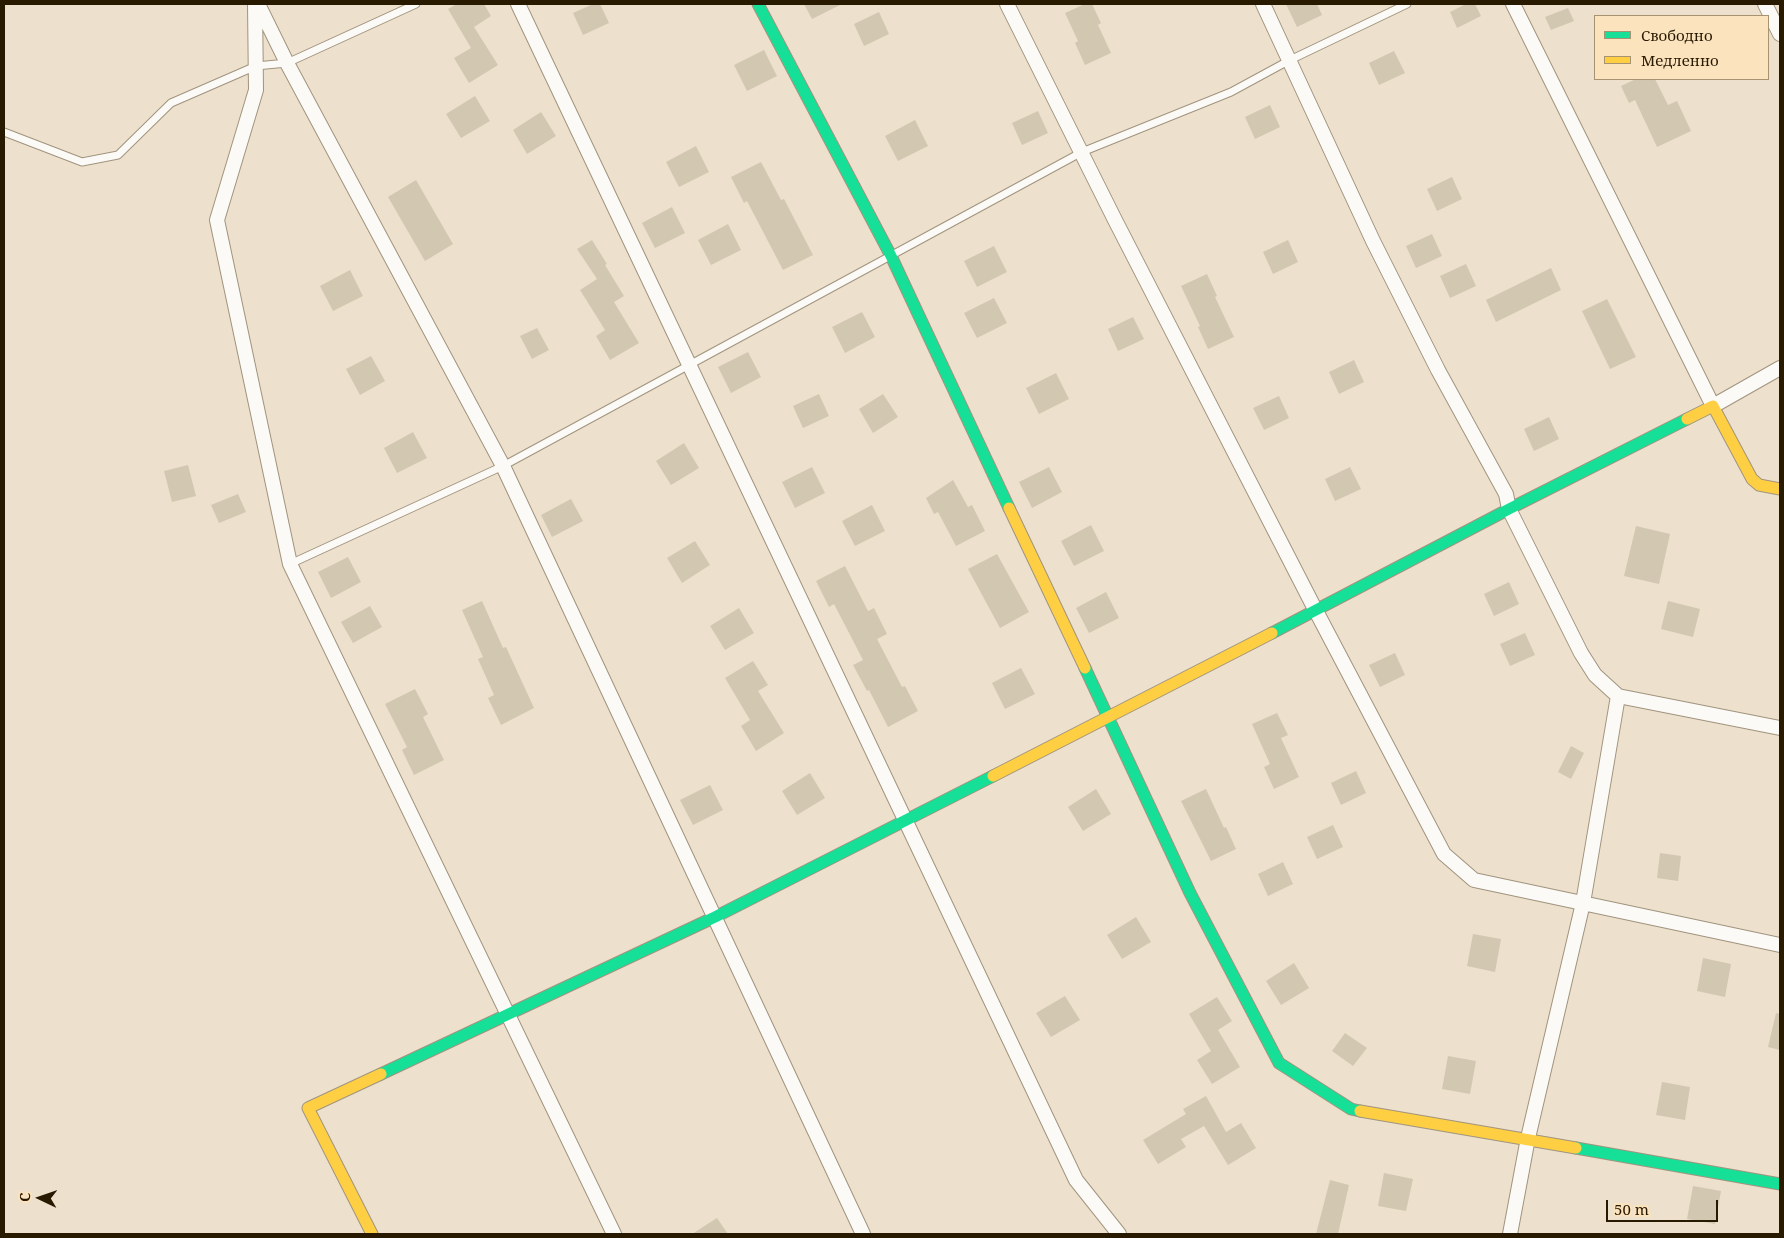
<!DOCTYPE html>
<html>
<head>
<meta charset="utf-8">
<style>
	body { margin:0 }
	#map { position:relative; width:1784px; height:1238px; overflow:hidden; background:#ede0cc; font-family:"Noto Serif",serif }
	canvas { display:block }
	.frame { position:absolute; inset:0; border:5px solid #281901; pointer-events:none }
	.legend { position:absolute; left:1594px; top:15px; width:175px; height:65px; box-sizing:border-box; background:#fbe3be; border:1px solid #a79272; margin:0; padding:6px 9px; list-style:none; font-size:15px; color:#281901 }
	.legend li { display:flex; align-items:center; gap:10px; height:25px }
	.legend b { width:25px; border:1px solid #a79272 }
	.north { position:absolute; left:15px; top:1173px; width:50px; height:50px; -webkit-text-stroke:4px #fbe3be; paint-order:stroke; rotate:273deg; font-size:14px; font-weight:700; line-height:20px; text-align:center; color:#281901 }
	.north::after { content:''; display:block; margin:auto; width:18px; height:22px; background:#281901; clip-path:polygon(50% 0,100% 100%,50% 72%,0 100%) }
	.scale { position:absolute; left:1606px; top:1200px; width:112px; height:22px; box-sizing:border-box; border:2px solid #281901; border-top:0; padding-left:6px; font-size:15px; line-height:18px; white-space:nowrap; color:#281901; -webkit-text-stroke:4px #fbe3be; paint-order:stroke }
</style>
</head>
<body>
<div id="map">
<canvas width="1784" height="1238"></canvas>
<div class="frame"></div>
<ul class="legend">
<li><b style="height:6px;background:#16e098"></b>Свободно</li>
<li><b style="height:6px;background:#ffcf43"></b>Медленно</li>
</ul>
<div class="north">С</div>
<div class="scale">50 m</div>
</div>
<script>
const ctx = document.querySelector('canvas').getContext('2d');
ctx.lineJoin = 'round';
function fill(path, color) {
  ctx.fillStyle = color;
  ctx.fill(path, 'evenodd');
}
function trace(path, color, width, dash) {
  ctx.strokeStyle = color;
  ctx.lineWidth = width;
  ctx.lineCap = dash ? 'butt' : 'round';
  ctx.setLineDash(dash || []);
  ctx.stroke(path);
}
const building = new Path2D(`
	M457 4H484L491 16 474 27 498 65 469 83 454 58 471 48 448 9Z
	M593 4H600L609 23 583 35 573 13Z
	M804 4H842L812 19Z
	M1085 4H1092L1101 23 1098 25 1111 53 1085 65 1075 43 1078 41 1065 13Z
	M1286 4H1317L1322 15 1297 27Z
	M1466 4H1475L1481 16 1457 28 1450 12Z
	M1568 8 1574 21 1551 30 1545 17Z
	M879 12 889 34 864 46 854 24Z
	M764 50 777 76 747 91 734 65Z
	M1394 51 1405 73 1379 85 1369 63Z
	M1636 79H1655L1668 105 1677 101 1691 131 1657 147 1635 100 1629 103 1621 86Z
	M475 96 490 121 461 138 446 114Z
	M1270 105 1280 127 1255 139 1245 117Z
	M1038 111 1048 133 1022 145 1012 123Z
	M541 112 556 136 527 154 513 130Z
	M915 120 928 146 898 161 885 136Z
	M696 146 709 172 679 187 666 162Z
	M761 162 781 200 784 199 813 255 783 270 747 201 744 203 731 177Z
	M1452 177 1462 199 1437 211 1427 189Z
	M416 180 453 244 425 261 388 197Z
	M672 207 685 233 655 248 642 223Z
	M728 224 741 250 711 265 698 240Z
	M1432 234 1442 256 1416 268 1406 246Z
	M592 240 607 264 605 265 624 296 614 302 639 343 610 360 596 336 605 330 580 290 597 279 577 249Z
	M1288 240 1298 262 1273 274 1263 252Z
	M994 246 1007 272 977 287 964 261Z
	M1466 264 1476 286 1450 298 1440 276Z
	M1551 268 1561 290 1496 322 1486 300Z
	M350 270 363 296 333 311 320 286Z
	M1207 274 1217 296 1215 297 1234 337 1208 349 1198 327 1200 326 1181 286Z
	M994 298 1007 323 977 338 964 313Z
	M1607 299 1636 357 1610 369 1582 311Z
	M862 312 875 337 845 353 832 327Z
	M1133 317 1144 339 1118 351 1108 329Z
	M537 328 549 350 532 359 520 336Z
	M748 352 761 377 731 393 718 367Z
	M371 356 385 381 360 395 346 369Z
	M1354 360 1364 382 1339 394 1329 372Z
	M1056 373 1069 399 1039 414 1026 388Z
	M819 394 829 416 803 428 793 406Z
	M883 394 898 417 873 433 859 409Z
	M1279 396 1289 418 1264 430 1253 408Z
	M1549 417 1559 439 1534 451 1524 429Z
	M413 432 427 458 397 473 384 448Z
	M684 443 699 468 671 485 656 461Z
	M188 465 196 496 172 502 164 471Z
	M812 467 825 493 795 508 782 482Z
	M1049 467 1062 492 1032 508 1019 482Z
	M1350 467 1361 489 1335 501 1325 479Z
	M953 480 968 507 972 505 985 531 956 546 938 512 934 514 926 498Z
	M238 494 246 512 219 523 211 505Z
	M571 499 583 521 552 537 541 515Z
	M872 505 885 531 855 546 842 521Z
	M1091 525 1104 551 1074 566 1061 541Z
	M1636 526 1670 534 1659 584 1624 576Z
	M695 541 710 565 682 583 667 558Z
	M997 554 1029 612 1000 628 968 569Z
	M348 557 361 582 331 598 318 572Z
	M845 566 868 611 874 608 887 634 877 639 902 687 905 686 918 711 888 727 869 690 867 691 853 665 863 660 834 604 829 607 816 581Z
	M1509 582 1519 604 1494 616 1484 594Z
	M1106 592 1119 618 1089 633 1076 608Z
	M482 601 503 648 506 647 534 708 501 725 488 698 494 695 478 659 483 657 462 610Z
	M1668 601 1700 609 1693 637 1661 629Z
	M370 606 382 627 353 643 341 622Z
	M739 608 754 633 725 650 710 626Z
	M1525 633 1535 655 1510 666 1500 644Z
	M1395 653 1405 675 1380 687 1369 665Z
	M753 661 768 685 758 691 784 733 756 751 741 726 750 720 725 678Z
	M1021 668 1035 694 1005 709 992 683Z
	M415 689 428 714 423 717 444 760 414 775 402 750 407 747 385 704Z
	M1277 713 1288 735 1281 738 1299 777 1274 789 1264 767 1270 764 1252 724Z
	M1571 746 1584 753 1571 779 1558 772Z
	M1356 771 1366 793 1341 805 1331 783Z
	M810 773 825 798 797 815 782 791Z
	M710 785 723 810 693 825 680 800Z
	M1096 789 1111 814 1083 831 1068 807Z
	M1206 789 1224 828 1226 827 1236 849 1211 861 1181 801Z
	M1333 825 1343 847 1317 859 1307 837Z
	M1660 853 1681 856 1678 881 1657 878Z
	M1283 862 1293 884 1268 896 1258 874Z
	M1136 917 1151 942 1122 959 1107 935Z
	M1473 934 1501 939 1495 972 1467 966Z
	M1703 958 1731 964 1725 997 1697 991Z
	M1294 963 1309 988 1281 1005 1266 981Z
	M1065 996 1080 1020 1051 1037 1036 1013Z
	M1217 997 1232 1021 1218 1030 1240 1067 1212 1084 1197 1060 1211 1051 1189 1014Z
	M1776 1013 1780 1014V1050L1768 1047Z
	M1345 1033 1367 1048 1353 1066 1332 1051Z
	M1448 1056 1476 1061 1470 1094 1442 1089Z
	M1662 1082 1690 1087 1685 1120 1656 1115Z
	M1206 1096 1226 1132 1241 1123 1256 1148 1228 1165 1204 1126 1181 1139 1186 1147 1158 1164 1143 1140 1186 1114 1183 1109Z
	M1384 1173 1413 1179 1406 1211 1378 1206Z
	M1330 1180 1349 1185 1338 1234H1316Z
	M1693 1186 1721 1191 1715 1224 1687 1219Z
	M717 1218 728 1234H692Z`);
const lane = new Path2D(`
	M4 132 82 162 118 155 171 103 256 66 287 63 416 4
	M290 564 503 466 1082 152 1231 92 1290 60 1407 4`);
const street = new Path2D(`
	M255 4 256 90 217 220 290 564 614 1234
	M258 4 287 63 503 466 863 1234
	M518 4 1076 1180 1119 1234
	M1007 4 1115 220 1316 611 1444 854 1474 880 1780 945
	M1263 4 1373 241 1438 370 1506 494 1509 509 1581 653 1595 675 1618 696 1780 728
	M1513 4 1713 406 1780 368
	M1765 4 1780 34
	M1510 1234 1528 1138 1583 903 1618 696`);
const fast = new Path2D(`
	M758 4 891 256 1009 508
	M1272 633 1509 509 1687 419
	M1085 668 1190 893 1279 1063 1351 1109 1360 1111
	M381 1074 715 917 993 776
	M1576 1148 1780 1184`);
const slow = new Path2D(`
	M1687 419 1713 406 1752 479 1759 485 1780 489
	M1009 508 1085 668
	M993 776 1272 633
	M1360 1111 1576 1148
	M372 1234 308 1108 381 1074`);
fill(building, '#d2c8b1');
trace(lane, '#a1947e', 9);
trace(street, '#a1947e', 16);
trace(fast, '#a1947e', 13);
trace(slow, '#a1947e', 13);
trace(lane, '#fcfaf7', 7);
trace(street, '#fcfaf7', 14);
trace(fast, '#16e098', 11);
trace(slow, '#ffcf43', 11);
</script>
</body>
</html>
